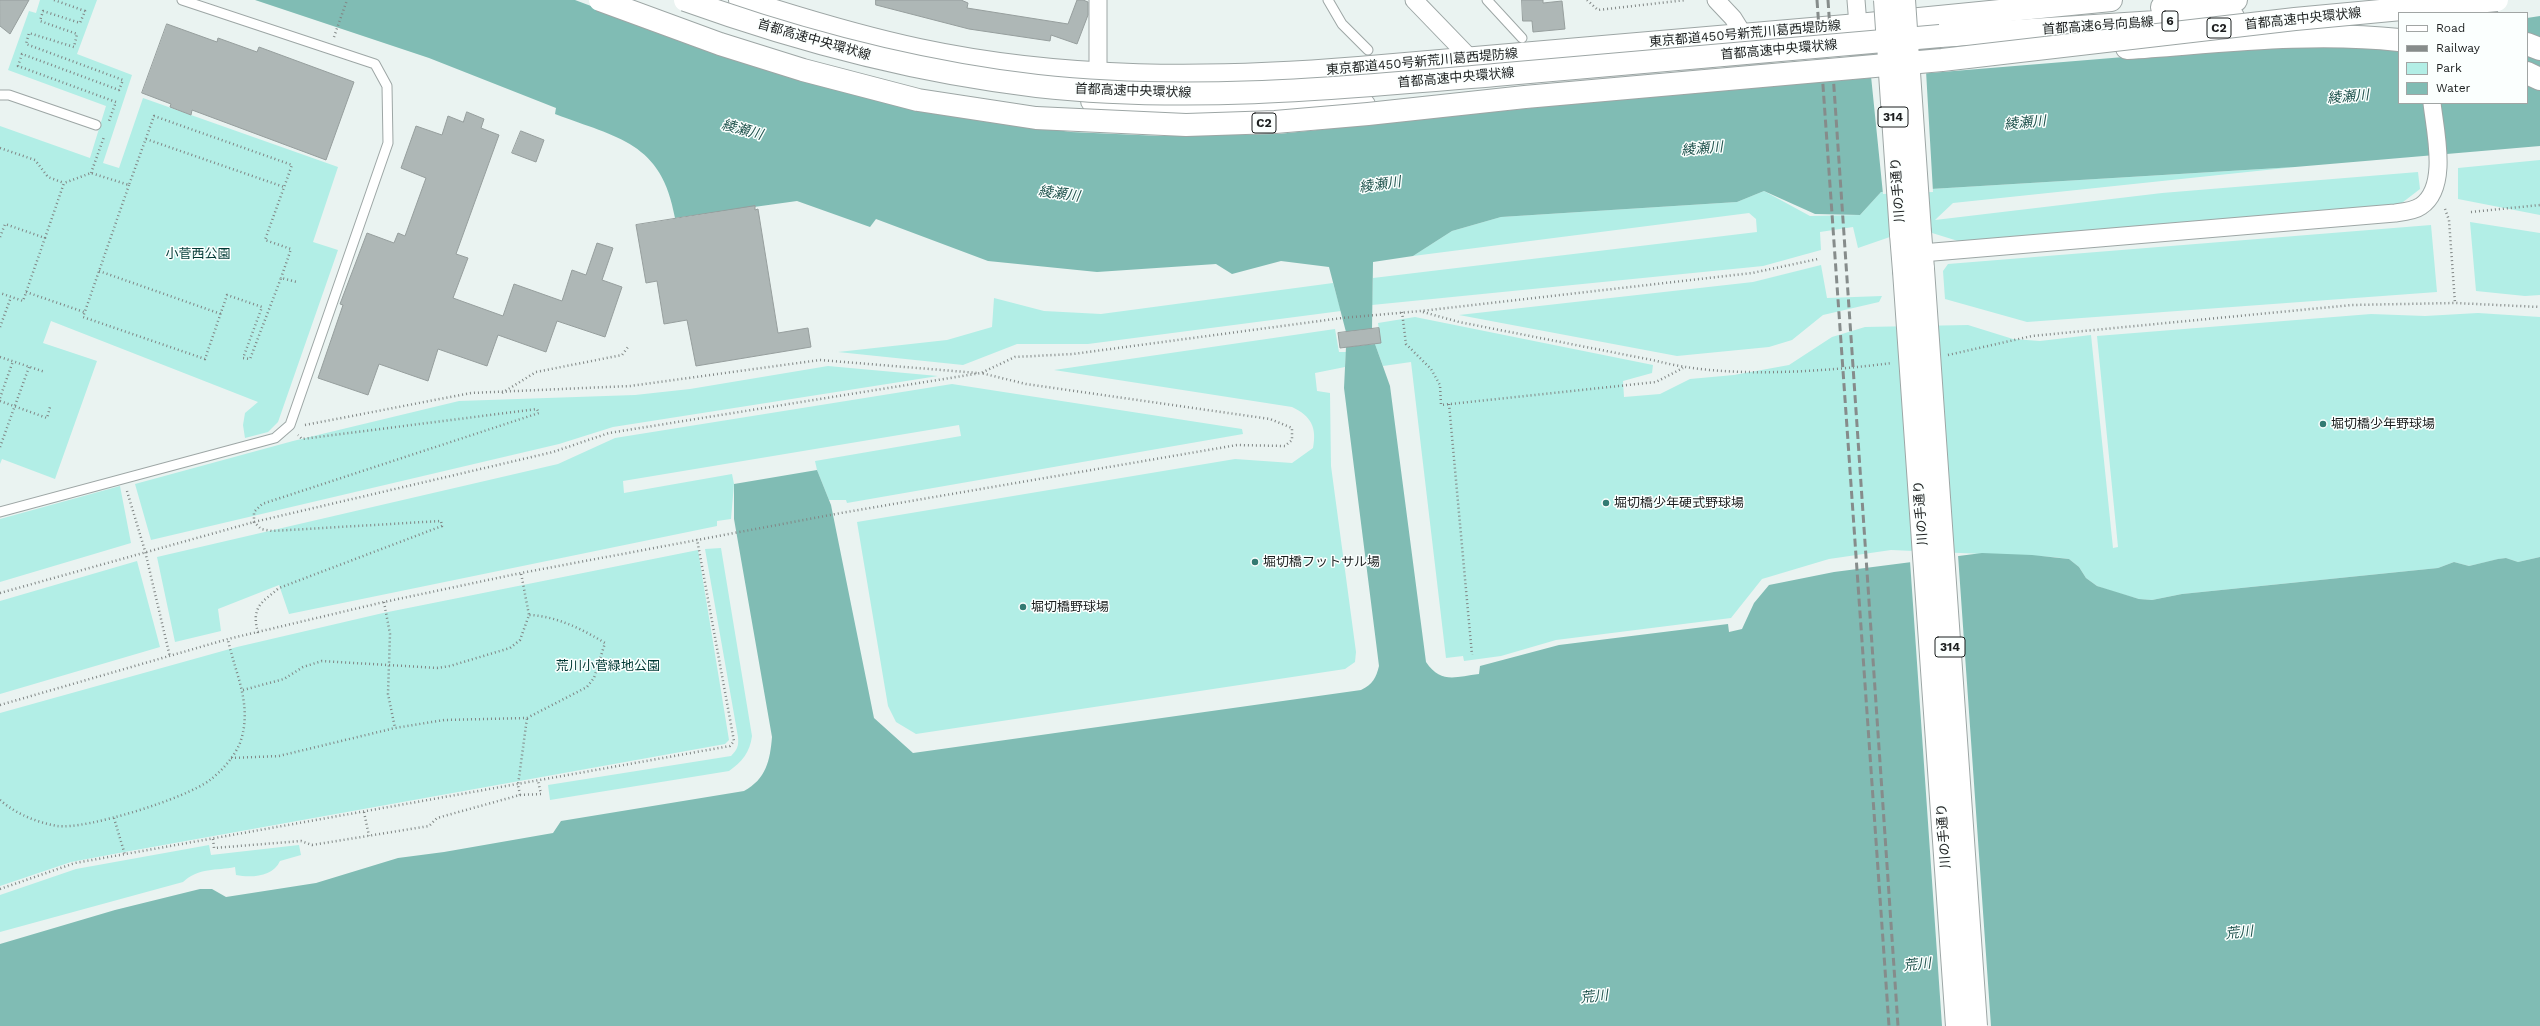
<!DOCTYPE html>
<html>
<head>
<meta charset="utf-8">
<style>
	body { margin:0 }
	#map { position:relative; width:2540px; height:1026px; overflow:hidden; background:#eaf3f1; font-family:"Work Sans",sans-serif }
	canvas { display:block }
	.legend { position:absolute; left:2398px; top:12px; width:130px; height:92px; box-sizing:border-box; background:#fbfffe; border:1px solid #a1a5a4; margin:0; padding:5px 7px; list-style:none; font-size:12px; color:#1b1e1e }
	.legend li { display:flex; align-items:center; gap:8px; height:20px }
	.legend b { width:20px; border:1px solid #a1a5a4 }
</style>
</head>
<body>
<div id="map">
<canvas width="2540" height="1026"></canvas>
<ul class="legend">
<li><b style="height:5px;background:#fff"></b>Road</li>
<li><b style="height:5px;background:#868c8b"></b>Railway</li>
<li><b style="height:11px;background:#b2eee6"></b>Park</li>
<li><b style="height:11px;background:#80bcb4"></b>Water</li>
</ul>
</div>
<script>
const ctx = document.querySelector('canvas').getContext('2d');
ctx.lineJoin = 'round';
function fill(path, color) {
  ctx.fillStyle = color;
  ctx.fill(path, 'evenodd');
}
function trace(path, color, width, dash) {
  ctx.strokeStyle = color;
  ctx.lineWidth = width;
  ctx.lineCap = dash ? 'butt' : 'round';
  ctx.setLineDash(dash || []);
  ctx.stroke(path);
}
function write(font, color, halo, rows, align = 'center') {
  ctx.font = font + ' "Work Sans","Noto Sans JP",sans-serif';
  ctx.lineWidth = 3;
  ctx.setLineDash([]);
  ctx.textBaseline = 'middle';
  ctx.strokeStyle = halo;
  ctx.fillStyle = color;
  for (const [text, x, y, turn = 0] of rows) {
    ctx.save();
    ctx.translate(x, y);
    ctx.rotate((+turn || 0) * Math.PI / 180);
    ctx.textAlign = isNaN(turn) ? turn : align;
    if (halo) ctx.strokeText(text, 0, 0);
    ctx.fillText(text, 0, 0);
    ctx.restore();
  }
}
const green = new Path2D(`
	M40 0H97L77 54 132 75 103 163 119 168 143 98 338 167 313 242 338 250 278 422 268 432 245 438 243 425 245 413 258 402 51 321 43 343 97 361 55 479 2 459 0 464V126L90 158 106 106 8 70 29 11 36 13Z
	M2540 160V215L2458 199V168Z
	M2295 167 1953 203 1935 220 2162 193 2418 172 2420 189 2394 209 1963 247 1958 241 1916 228 1858 248 1853 227 1820 232 1821 250 1763 266 1372 305 1373 278 1757 232 1756 219 1749 213 1413 256 1452 231 1501 217 1737 202 1764 191 1810 216 1860 215 1881 192Z
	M2470 222 2540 233V295L2525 296 2476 291Z
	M2431 225 2437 292 2027 322 1945 299 1943 271 1948 264Z
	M1821 265 1827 298 1882 296 1879 302 1823 315 1792 340 1769 347 1677 356 1459 315 1753 282Z
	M1333 283 1341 311 1088 344H1017L963 365 838 352 947 340 992 327 994 298 1044 311 1101 314Z
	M2478 313 2540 317V557L2518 562 2506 558 2499 559 2469 566 2454 562 2438 568 2182 594 2152 600 2139 599 2111 591 2097 586 2086 578 2079 567 2069 559 2053 557 1891 550 1829 559 1762 579 1731 618 1556 640 1501 656 1464 661 1463 656 1446 658 1411 362 1383 366 1375 344 1381 343 1378 323 1415 317 1653 365 1652 373 1623 381 1624 397 1660 394 1690 379 1734 375 1789 365 1832 337 1865 327 1968 325 2013 339 2040 341 2091 335 2113 548 2118 547 2097 336 2371 314 2425 316Z
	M1335 329 1339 352H1346L1345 367 1315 373 1317 391 1330 393 1331 466 1356 652 1355 662 1345 669 916 734 896 722 888 706 857 522 1235 459 1292 463 1313 448C1317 427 1311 416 1292 407L1054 370Z
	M828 366 938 376 613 427 559 444 151 540 135 484 293 441 459 401 635 395 690 389Z
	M952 384 1242 429 1243 434 847 503 846 500H829L817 470 815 461 961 436 959 425 623 481 624 493 732 474 734 484 731 519 717 521V526L289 614 279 585 218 609 221 631 175 642 157 557 558 464 615 438Z
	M120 486 131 543 0 582V519Z
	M721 548 752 736C750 752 742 762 729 771L550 800 548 785 731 756C737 750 739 746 738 737L705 549Z
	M698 550 729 740 725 744 119 853 71 862 0 886V713L237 647 383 613Z
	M137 561 160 647 0 694V601Z
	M209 845 211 855 299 845 301 855 280 861C273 877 251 878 236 875L235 867C216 871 199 867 183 882L0 932V895L76 869Z`);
const water = new Path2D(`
	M255 0H575L716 53 978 119 1071 132 1161 136 1278 134 1638 97 2197 51 2399 31V103H2527V18L2540 16V146L2295 167 1881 192 1860 215 1815 214 1764 191 1737 202 1501 217 1452 231 1413 256 1373 262 1372 329 1346 332 1329 267 1281 261 1232 274 1216 264 1097 272 988 261 876 219 870 227 797 201 675 218C662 142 618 138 555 114L556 108 429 58Z
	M1375 344 1390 386 1426 662C1441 684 1455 677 1479 674L1480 666 1559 645 1728 624 1729 632 1742 629 1754 603 1769 585 1834 572 1982 553 2032 555 2069 559 2079 567 2086 578 2097 586 2139 599 2152 600 2182 594 2438 568 2454 562 2469 566 2498 559 2506 558 2518 562 2540 557V1026H0V944L115 910 200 889H212L226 897 316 883 398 858 444 852 553 833 561 821 744 791C766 779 770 761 772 737L734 519V484L817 470 831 505 874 718 913 753 1361 690C1373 684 1376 678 1379 666L1344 388 1346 347Z`);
const pier = new Path2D(`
	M1926 71 1933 192 1883 194 1871 76Z
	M1958 555 1991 1026H1942L1910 561Z`);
const building = new Path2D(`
	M0 0H29L10 34 0 26Z
	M876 0H961L968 3 967 8 1068 24 1077 0H1083L1088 2V15L1077 44 1051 35 1050 41 969 29 876 5Z
	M1522 0H1543V3L1562 1 1565 29 1533 32 1532 21H1523Z
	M167 24 217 42 218 38 257 52 259 47 354 82 326 160 192 110 191 115 170 107 171 104 142 93Z
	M467 112 484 119 481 128 499 135 456 254 468 258 453 298 503 316 514 284 562 301 572 270 586 275 597 243 613 248 602 280 622 287 605 337 557 321 546 352 498 335 487 366 438 349 428 381 379 364 368 395 318 378 343 305 340 304 367 233 394 243 398 233 405 236 426 178 401 168 416 126 442 135 448 116 463 122Z
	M521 131 544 140 536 162 512 153Z
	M755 206V210L758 209 778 333 808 328 811 347 696 366 687 320 664 324 657 281 646 283 636 225Z
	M1379 328 1381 343 1340 348 1338 333Z`);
const path = new Path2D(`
	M54 0 85 11 80 23 43 11 40 21 77 34 74 47 29 33 26 44 123 80 119 90 22 54 18 66 116 102 109 121
	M1587 0 1598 10 1686 0
	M334 37 347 0
	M146 139 284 187
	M0 148 35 160 48 177 64 183
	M91 173 104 137
	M129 185 83 317 205 359 227 295 262 307 243 358 250 359 281 278 297 282
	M2445 209 2449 220 2455 303
	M2471 212 2540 205
	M0 237 5 224 45 238 23 301 0 293
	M45 238 64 183 91 173 129 185 154 116 292 165 265 240 291 249 281 278
	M99 271 221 314
	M26 292 84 312
	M1402 312 1406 344 1431 369 1440 385 1441 405 1656 382 1683 368
	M1423 312 1459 322 1657 361C1724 379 1822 372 1892 363
	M0 327 11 297
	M1948 355 2032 336 2352 305 2455 303 2540 307
	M0 357 45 372
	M502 393 536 372 622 355 628 347
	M0 398 13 361
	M0 401 47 418 50 407
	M1449 404 1472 655
	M305 425 471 393 630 386 820 360 978 373
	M0 447 29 367
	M127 491 145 551 170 657
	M0 593 254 522 553 452 609 433 981 373
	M384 602 390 634 388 694 395 728
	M258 633C251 607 261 603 279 588L442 526 441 521 272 531 261 529 254 522V512L262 504 539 413 537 409 302 439 298 435
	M243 690 284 679 303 667 322 661 437 668 450 666 510 648 520 640 529 615 521 573
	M0 705 228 639 384 602 521 573 841 513 1237 445 1285 446 1292 440V428L1270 419 1026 384 981 373 1015 357 1073 354 1342 318 1421 311 1752 273 1818 259
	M231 758 279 756 395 728 444 720 527 718 587 687 594 678 605 643C582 629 556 616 529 615
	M520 795 518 785 527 718
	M0 800C16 814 36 822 57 826 86 830 187 798 210 780 222 771 234 757 240 743 253 706 236 676 228 640
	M364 812 369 836
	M114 818 125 855
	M213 839 214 848 301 841 312 845 429 826 437 818 520 795 541 794 538 781
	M0 889 75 863 730 746 734 741 697 539`);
const lane = new Path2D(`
	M1328 0 1342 24 1368 50
	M1487 0 1522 38
	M0 95H9L96 125
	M0 512 275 438 290 425 388 143 387 86 375 64 182 0`);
const street = new Path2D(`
	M1414 0 1470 58
	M1716 0 1733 18 1743 34
	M1856 0 1858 25
	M1098 74V0
	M1910 254 2395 213C2403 212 2414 211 2421 206 2449 187 2435 131 2432 103`);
const secondary = new Path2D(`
	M740 0C799 19 858 37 919 50 1064 81 1212 80 1359 68L1858 25 2111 0`);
const primary = new Path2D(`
	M1920 232 1923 269
	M1901 234 1904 271`);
const highway = new Path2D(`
	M2162 7 2236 0
	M1940 36 2233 17
	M2527 44 2540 49
	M2127 48C2217 42 2309 30 2399 40
	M2527 73 2540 79
	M1092 101 1215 107 1364 105`);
const rail = new Path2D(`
	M1817 0 1889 1026
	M1828 0 1898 1026`);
const primaryBridge = new Path2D(`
	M1885 0 1901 234
	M1904 0 1920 232
	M1923 269 1976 1026
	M1904 271 1957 1026`);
const highwayBridge = new Path2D(`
	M600 0 720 44 803 70 918 100 1036 118 1186 125 1275 122 1368 114 1525 97 1942 60 2295 19 2497 0
	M685 0C799 41 916 72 1037 86 1189 103 1343 88 1495 75 1644 62 1792 49 1940 36`);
const markers = [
	[2323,424,4,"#337a72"],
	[1606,503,4,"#337a72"],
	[1255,562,4,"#337a72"],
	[1023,607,4,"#337a72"]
];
const shields = [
	[2170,21,16],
	[2219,28,24],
	[1893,117,30],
	[1264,123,24],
	[1950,647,30]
];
const shieldNames = [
	["6",2170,21],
	["C2",2219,28],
	["314",1893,117],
	["C2",1264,123],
	["314",1950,647]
];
const streetNames = [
	["首都高速中央環状線",2303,19,-6],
	["首都高速6号向島線",2098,26,-4],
	["東京都道450号新荒川葛西堤防線",1745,34,-5],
	["首都高速中央環状線",814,40,16],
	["首都高速中央環状線",1779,50,-5],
	["東京都道450号新荒川葛西堤防線",1422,62,-5],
	["首都高速中央環状線",1456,78,-5],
	["首都高速中央環状線",1133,91,2],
	["川の手通り",1898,190,-94],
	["川の手通り",1921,513,-94],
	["川の手通り",1944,836,-94]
];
const parkNames = [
	["小菅西公園",198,254],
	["荒川小菅緑地公園",608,666]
];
const poiNames = [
	["堀切橋少年野球場",2331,424],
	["堀切橋少年硬式野球場",1614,503],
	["堀切橋フットサル場",1263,562],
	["堀切橋野球場",1031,607]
];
const waterNames = [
	["綾瀬川",2348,97,-5],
	["綾瀬川",2025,123,-5],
	["綾瀬川",742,130,15],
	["綾瀬川",1702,149,-5],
	["綾瀬川",1380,185,-8],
	["綾瀬川",1059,194,8],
	["荒川",2239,933,-6],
	["荒川",1917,965,-6],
	["荒川",1594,997,-6]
];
fill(green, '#b2eee6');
fill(water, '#80bcb4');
fill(pier, '#eaf3f1');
fill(building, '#aeb7b6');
trace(building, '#969e9d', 1);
trace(lane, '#9da6a5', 11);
trace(street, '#9da6a5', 19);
trace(secondary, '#9da6a5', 24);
trace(primary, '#9da6a5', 24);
trace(highway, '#9da6a5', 24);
trace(path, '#808685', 2.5, [1, 3]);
trace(lane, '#fff', 9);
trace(street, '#fff', 17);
trace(secondary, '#fff', 22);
trace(primary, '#fff', 22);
trace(highway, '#fff', 22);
trace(rail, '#868c8b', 3, [8, 4]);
trace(primaryBridge, '#9da6a5', 24, []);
trace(highwayBridge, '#9da6a5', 24, []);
trace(primaryBridge, '#fff', 22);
trace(highwayBridge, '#fff', 22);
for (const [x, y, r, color] of markers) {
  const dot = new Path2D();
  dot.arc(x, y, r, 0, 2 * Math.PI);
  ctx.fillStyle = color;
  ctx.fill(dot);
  trace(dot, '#fbfffe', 1.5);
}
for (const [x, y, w] of shields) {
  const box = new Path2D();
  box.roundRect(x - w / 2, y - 10, w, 20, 3);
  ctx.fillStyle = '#fbfffe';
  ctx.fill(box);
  trace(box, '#1b1e1e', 1);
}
write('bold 12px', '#1b1e1e', null, shieldNames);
write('13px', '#1b1e1e', '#fbfffe', streetNames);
write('13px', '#003934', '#fbfffe', parkNames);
write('13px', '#1b1e1e', '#fbfffe', poiNames, 'left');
write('italic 14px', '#22554f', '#fbfffe', waterNames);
</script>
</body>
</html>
